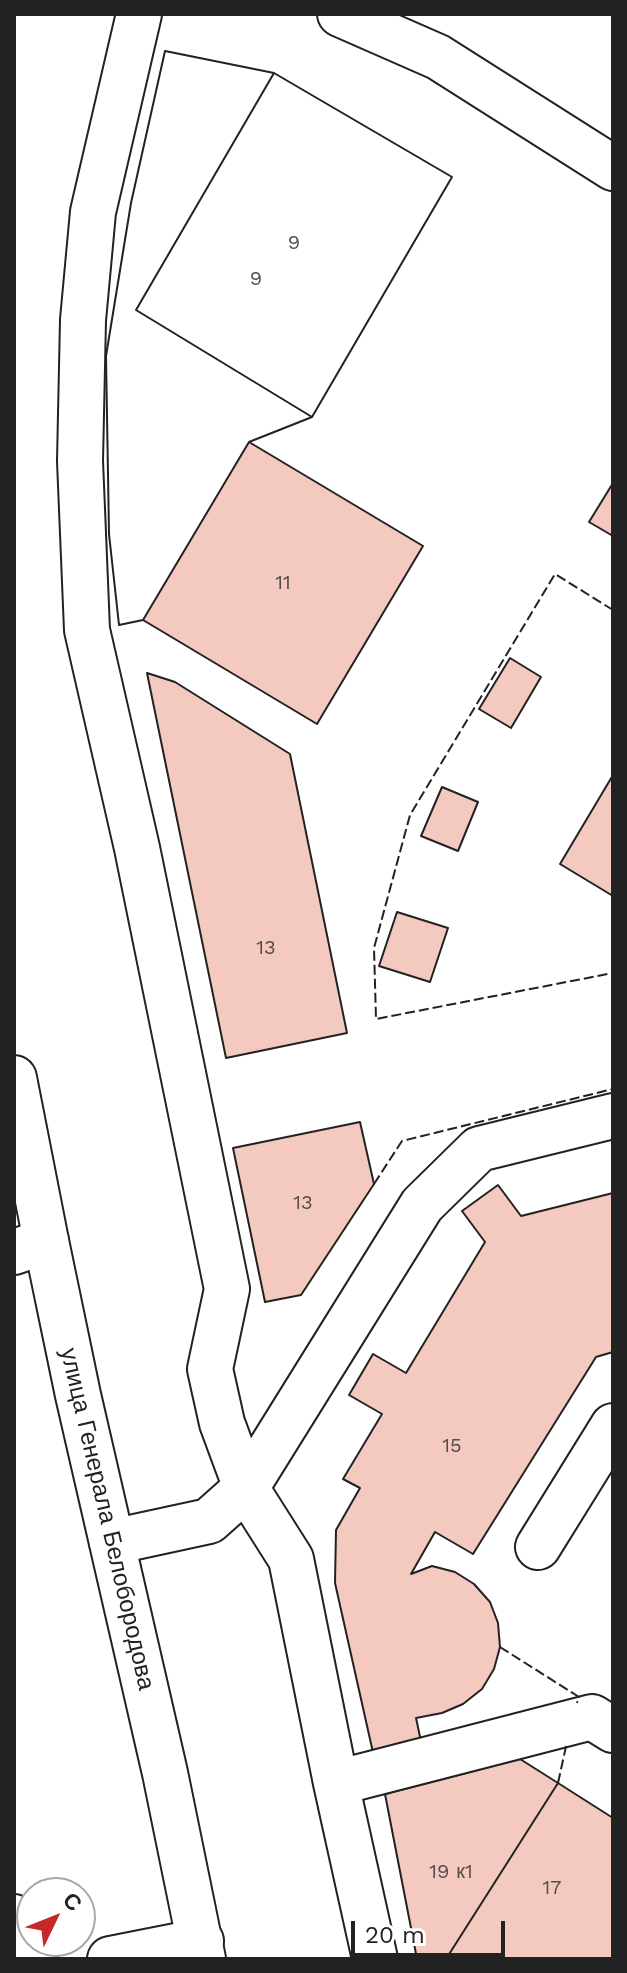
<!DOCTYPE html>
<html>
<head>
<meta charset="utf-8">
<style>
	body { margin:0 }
	#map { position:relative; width:627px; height:1973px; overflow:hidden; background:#fff; font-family:"Work Sans",sans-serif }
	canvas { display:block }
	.frame { position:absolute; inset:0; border:16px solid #222; pointer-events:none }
	.north { position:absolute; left:16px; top:1877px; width:80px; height:80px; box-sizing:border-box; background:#fff; border:2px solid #a7a7a7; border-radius:50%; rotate:47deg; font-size:22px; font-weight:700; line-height:32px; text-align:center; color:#222 }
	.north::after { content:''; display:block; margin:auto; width:28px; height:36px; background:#c62828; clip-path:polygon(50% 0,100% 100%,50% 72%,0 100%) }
	.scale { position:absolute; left:351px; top:1921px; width:154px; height:36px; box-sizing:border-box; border:4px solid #222; border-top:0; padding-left:10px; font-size:24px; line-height:28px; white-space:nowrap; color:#222; -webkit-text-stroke:6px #fff; paint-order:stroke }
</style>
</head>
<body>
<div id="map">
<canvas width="627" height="1973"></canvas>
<div class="frame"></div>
<div class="north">С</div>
<div class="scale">20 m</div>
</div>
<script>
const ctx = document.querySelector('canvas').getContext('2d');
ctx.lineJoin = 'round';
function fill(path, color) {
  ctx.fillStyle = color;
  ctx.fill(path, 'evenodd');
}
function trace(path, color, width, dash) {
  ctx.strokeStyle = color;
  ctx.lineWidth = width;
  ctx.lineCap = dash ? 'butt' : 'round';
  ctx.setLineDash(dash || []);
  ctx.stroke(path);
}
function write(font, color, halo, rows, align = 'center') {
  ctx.font = font + ' "Work Sans",sans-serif';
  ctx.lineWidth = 6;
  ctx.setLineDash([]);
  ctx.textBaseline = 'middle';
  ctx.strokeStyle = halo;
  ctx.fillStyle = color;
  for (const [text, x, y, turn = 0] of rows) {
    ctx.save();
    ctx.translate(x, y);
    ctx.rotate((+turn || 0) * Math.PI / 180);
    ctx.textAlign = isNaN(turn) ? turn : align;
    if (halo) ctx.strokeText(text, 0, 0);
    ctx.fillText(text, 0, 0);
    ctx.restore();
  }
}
const building = new Path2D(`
	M165 51 274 73 136 310 312 417 249 442 143 620 119 625 109 534 106 356 131 203Z
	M165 51 274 73 452 177 312 417 249 442 143 620 119 625 109 534 106 356 131 203Z
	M274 73 452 177 312 417 136 310Z
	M249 442 423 546 317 724 143 620Z
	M613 483V536L589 522Z
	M510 658 541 677 511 728 479 709Z
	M147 673 175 682 290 754 347 1033 226 1058Z
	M613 775V896L560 864Z
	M442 787 478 802 458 851 421 836Z
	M397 912 448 928 430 982 379 966Z
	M360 1122 374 1184 301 1295 265 1302 233 1148Z
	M498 1185 521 1216 613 1193V1352L596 1357 473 1554 435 1532 411 1574 432 1566 455 1572 474 1584 490 1602 498 1623 500 1647 494 1669 482 1689 463 1704 442 1713 416 1718 422 1746 374 1757 335 1583 336 1530 360 1488 343 1479 382 1414 349 1395 373 1354 406 1373 485 1242 462 1211Z
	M520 1759 558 1783 446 1959H417L385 1794Z
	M558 1783 613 1818V1959H446Z`);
const minor = new Path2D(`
	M139 14 93 212 83 320 80 461 87 630 137 848 227 1289 210 1369 222 1423 246 1488 291 1559 336 1783 375 1959
	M340 14 438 57 613 168
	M14 1252 46 1241
	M112 1542 209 1521 246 1488 422 1205 479 1149 613 1116
	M538 1547 613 1426
	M336 1783 592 1717 613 1730
	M14 1917 35 1959
	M110 1959 201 1941`);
const major = new Path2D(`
	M14 1078 46 1241 78 1395 165 1773 203 1959`);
const fence = new Path2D(`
	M613 610 555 574 410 815 374 948 376 1019 613 973
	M374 1184 402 1141 613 1089
	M500 1647 579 1697 577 1703
	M558 1783 567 1742`);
const numberNames = [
	["9",294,243],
	["9",256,279],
	["11",283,583],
	["13",266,948],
	["13",303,1203],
	["15",452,1446],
	["19 к1",451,1872],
	["17",552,1888]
];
const streetNames = [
	["улица Генерала Белобородова",107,1519,77]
];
fill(building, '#f3c9c0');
trace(building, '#222', 2);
trace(minor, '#222', 48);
trace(major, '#222', 48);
trace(minor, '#fff', 44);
trace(major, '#fff', 44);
trace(fence, '#222', 2, [10, 4]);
write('20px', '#564c4a', null, numberNames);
write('24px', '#222', '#fff', streetNames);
</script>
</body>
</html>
